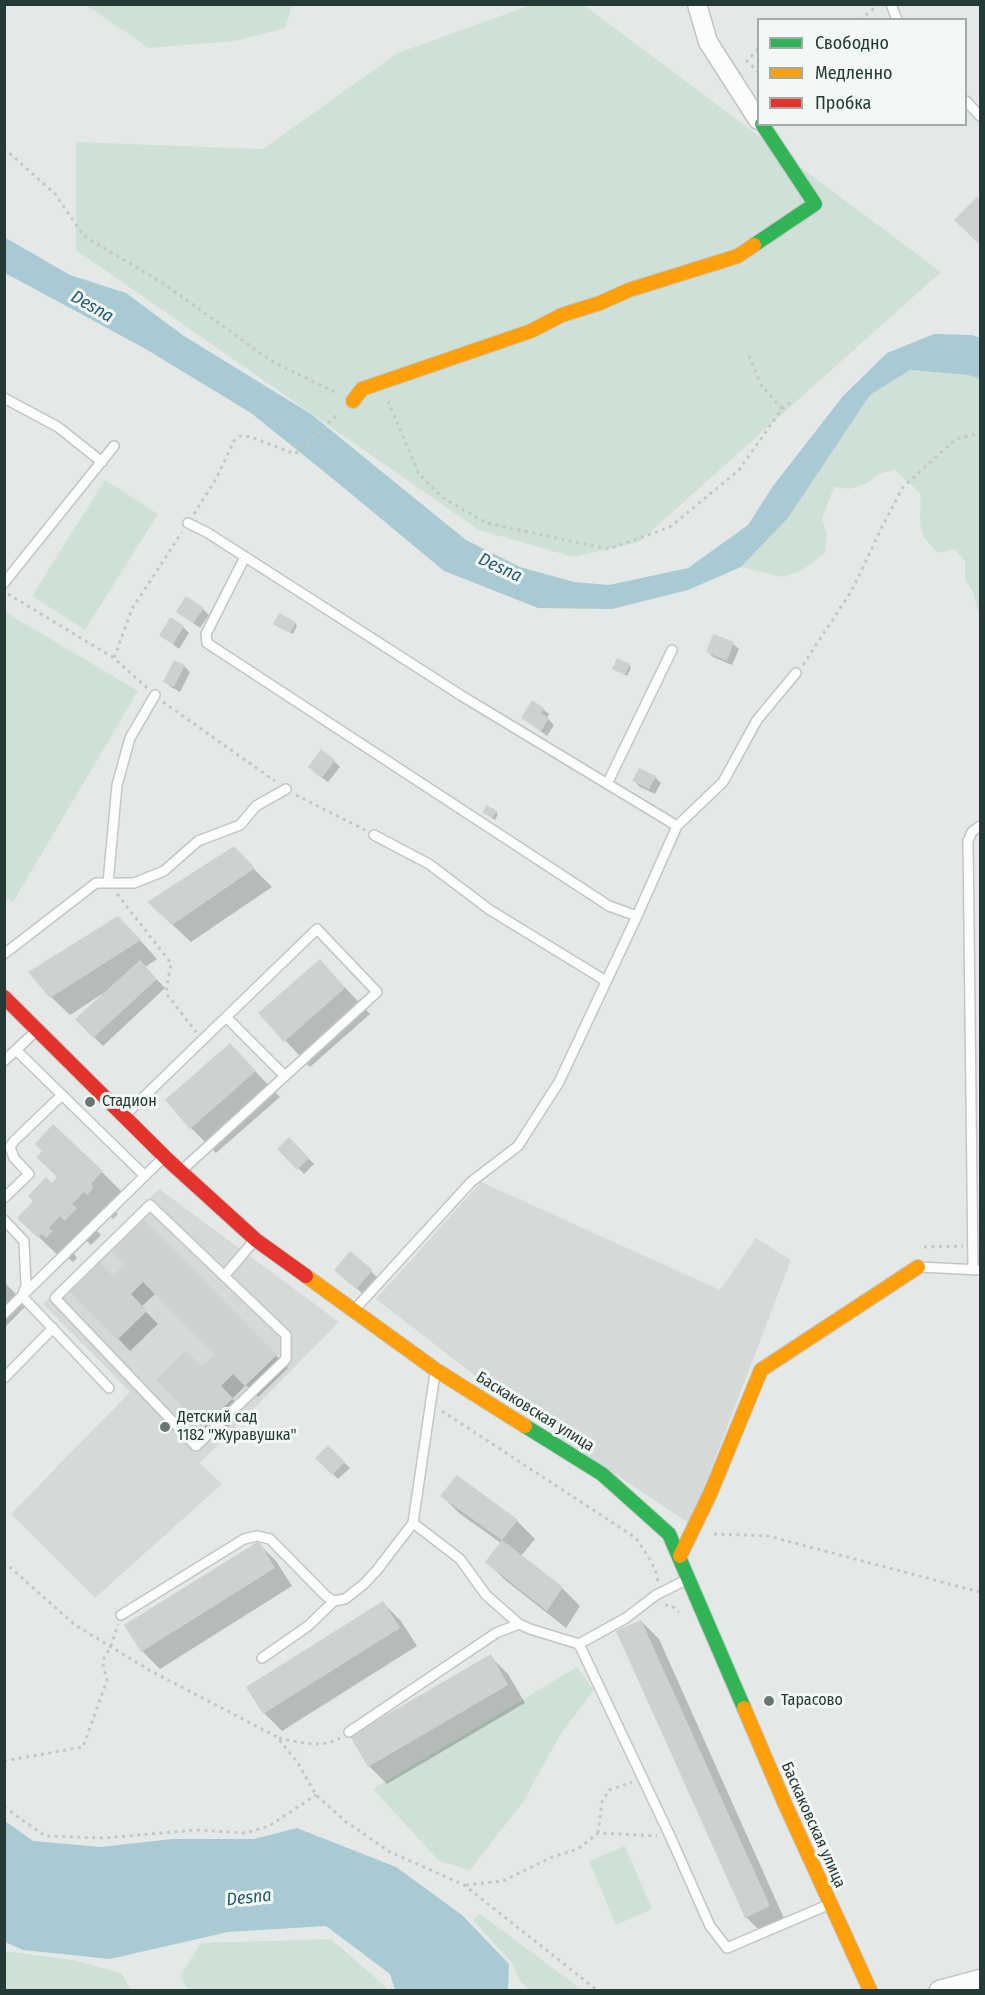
<!DOCTYPE html>
<html>
<head>
<meta charset="utf-8">
<style>
	body { margin:0 }
	#map { position:relative; width:985px; height:1995px; overflow:hidden; background:#e4e9e7; font-family:"Fira Sans Condensed",sans-serif }
	canvas { display:block }
	.frame { position:absolute; inset:0; border:6px solid #243a36; pointer-events:none }
	.legend { position:absolute; left:757px; top:18px; width:210px; height:108px; box-sizing:border-box; background:#f3f8f6; border:2px solid #a0aca9; margin:0; padding:8px 10px; list-style:none; font-size:18px; color:#243a36 }
	.legend li { display:flex; align-items:center; gap:12px; height:30px }
	.legend b { width:30px; border:2px solid #a0aca9 }
</style>
</head>
<body>
<div id="map">
<canvas width="985" height="1995"></canvas>
<div class="frame"></div>
<ul class="legend">
<li><b style="height:8px;background:#30b455"></b>Свободно</li>
<li><b style="height:8px;background:#ff9f0a"></b>Медленно</li>
<li><b style="height:8px;background:#e5322d"></b>Пробка</li>
</ul>
</div>
<script>
const ctx = document.querySelector('canvas').getContext('2d');
ctx.lineJoin = 'round';
function fill(path, color) {
  ctx.fillStyle = color;
  ctx.fill(path, 'evenodd');
}
function trace(path, color, width, dash) {
  ctx.strokeStyle = color;
  ctx.lineWidth = width;
  ctx.lineCap = dash ? 'butt' : 'round';
  ctx.setLineDash(dash || []);
  ctx.stroke(path);
}
function write(font, color, halo, rows, align = 'center') {
  ctx.font = font + ' "Fira Sans Condensed",sans-serif';
  ctx.lineWidth = 6;
  ctx.setLineDash([]);
  ctx.textBaseline = 'middle';
  ctx.strokeStyle = halo;
  ctx.fillStyle = color;
  for (const [text, x, y, turn = 0] of rows) {
    ctx.save();
    ctx.translate(x, y);
    ctx.rotate((+turn || 0) * Math.PI / 180);
    ctx.textAlign = isNaN(turn) ? turn : align;
    if (halo) ctx.strokeText(text, 0, 0);
    ctx.fillText(text, 0, 0);
    ctx.restore();
  }
}
const built = new Path2D(`
	M481 1182 720 1290 756 1238 791 1260 690 1524 521 1411 376 1299Z
	M159 1189 339 1322 200 1463 222 1484 95 1598 11 1514 130 1392 43 1304Z`);
const green = new Path2D(`
	M582 4 941 272 639 542 573 557 479 530 76 250V142L263 149 398 53 531 5Z
	M86 5H292L285 28 236 41 149 48Z
	M910 370 968 375 980 379V618L973 592 965 579V561L955 549 938 553C912 528 923 524 920 493L895 470 879 474 866 484 849 489 834 487 822 519 827 534 825 552 813 563 798 572 783 577 741 567 788 518 870 395Z
	M105 480 158 514 85 630 32 596Z
	M5 612 138 691 13 902 4 897Z
	M577 1667 594 1690 560 1735 523 1802 470 1870 439 1861 373 1789Z
	M625 1846 652 1909 616 1925 589 1861Z
	M480 1914 582 1990H529L519 1980 512 1963 473 1920Z
	M331 1939 386 1987 387 1990H189L180 1976 201 1943Z
	M5 1951 73 1960 121 1973 131 1990H5Z`);
const water = new Path2D(`
	M4 237 70 275 126 293 184 336 311 414 466 540 520 567 574 582 609 585 688 568 748 525 773 486 843 396 887 353 934 334 972 335 980 338V379L968 375 910 370 870 395 788 518 741 567 688 590 612 609 538 608 444 571 338 483 251 413 144 348 5 273Z
	M5 1821 33 1841 101 1847 172 1839H254L297 1828 396 1867 462 1915 509 1964 508 1990H395L390 1974 326 1926 228 1932 110 1959 23 1950 5 1942Z`);
const shadow = new Path2D(`
	M977 199 980 202V243L956 220Z
	M203 609 209 615 200 628 178 612Z
	M295 623 297 626 293 634 277 626Z
	M183 627 189 633 179 649 161 635Z
	M714 636 733 644 739 649 732 665 713 657 707 651Z
	M629 665 631 668 627 676 614 669Z
	M184 666 190 672 180 692 171 687 165 681Z
	M543 709 549 714 547 718 554 725 547 736 523 718Z
	M334 761 340 767 328 782 315 773Z
	M655 777 661 783 655 794 640 787 634 781Z
	M496 812 498 814 495 820 487 814Z
	M251 866 272 887 191 942 149 903Z
	M136 936 157 959 145 967 165 988 103 1046 94 1037 102 994 70 1015 51 997Z
	M320 961 370 1014 310 1067 261 1014Z
	M230 1045 280 1097 216 1153 191 1128Z
	M289 1139 314 1164 304 1174 279 1149Z
	M102 1172 127 1197 115 1211 118 1214 113 1219 110 1216 97 1231 101 1235 91 1245 87 1241 74 1254 77 1258 73 1262 68 1258 65 1262 19 1218 52 1185Z
	M144 1222 288 1368 258 1397 246 1385 232 1399 244 1411 216 1439 158 1380 203 1369 217 1355 156 1293 141 1307 158 1324 130 1351 73 1292 113 1278 127 1264Z
	M350 1253 377 1277 363 1294 342 1275Z
	M4 1282 27 1305 4 1328Z
	M328 1447 350 1468 338 1479 317 1458Z
	M442 1496 517 1521 535 1539 521 1556 562 1588 580 1606 566 1628 505 1580 487 1562 501 1543 460 1514Z
	M258 1543 276 1561 292 1586 160 1669 142 1651Z
	M383 1603 401 1621 417 1646 282 1731 264 1713Z
	M641 1621 659 1639 787 1925 764 1935 746 1917Z
	M490 1656 508 1674 525 1703 387 1784 369 1766Z`);
const building = new Path2D(`
	M977 197 980 200V241L978 243 954 220Z
	M186 596 204 608 193 623 176 612Z
	M279 613 296 622 290 633 273 624Z
	M170 617 184 626 173 644 159 636Z
	M713 634 734 642 727 661 706 652Z
	M617 658 630 664 625 675 612 669Z
	M174 660 185 665 174 687 163 682Z
	M532 700 544 708 541 713 549 718 541 731 521 718Z
	M321 749 335 760 322 778 308 767Z
	M639 768 656 776 649 789 632 781Z
	M487 805 497 811 492 818 482 812Z
	M234 846 255 868 172 925 147 902Z
	M118 916 141 940 50 998 28 972Z
	M320 959 345 988 284 1042 258 1013Z
	M140 960 157 979 93 1038 75 1019Z
	M230 1043 256 1071 190 1129 165 1100Z
	M53 1124 103 1171 91 1184 94 1187 87 1195 84 1192 72 1204 77 1208 65 1221 60 1216 49 1228 53 1231 46 1238 42 1234 38 1238 17 1218 33 1201 28 1196 46 1177 52 1183 57 1177 36 1157 42 1151 35 1144Z
	M289 1137 309 1158 297 1170 277 1149Z
	M144 1220 277 1355 245 1386 233 1374 221 1386 233 1398 203 1428 156 1380 186 1351 202 1367 215 1355 143 1282 131 1294 147 1311 117 1340 70 1292 100 1263 113 1276 125 1264 112 1251Z
	M350 1251 373 1270 356 1289 334 1270Z
	M328 1445 345 1462 332 1475 315 1458Z
	M457 1475 518 1520 502 1540 563 1587 547 1611 485 1562 502 1540 440 1496Z
	M259 1541 275 1568 141 1652 124 1625Z
	M383 1601 400 1628 263 1714 246 1687Z
	M641 1620 770 1906 745 1918 616 1631Z
	M491 1654 508 1685 368 1767 350 1736Z`);
const path = new Path2D(`
	M860 20 879 4
	M758 49 747 61 758 72
	M4 148 55 194 84 236 164 284 273 362 337 393
	M749 356 761 385 782 409
	M388 401 419 474 443 498 487 523 608 549 670 527 739 470 782 409 792 401
	M194 514 216 479 234 441 240 436 251 437 295 454 339 413
	M8 594 114 658
	M803 665 852 590 882 527 903 487 956 439 980 433
	M147 688 114 658 132 609 182 532
	M163 702 275 781
	M296 795 365 830
	M117 894 171 963 166 993 196 1032
	M924 1247 963 1246
	M442 1411 636 1538C644 1551 657 1567 658 1582
	M714 1534 768 1536 980 1592
	M4 1562 75 1625 149 1670 277 1737 298 1763 316 1795 345 1821 388 1851 464 1885 597 1990
	M665 1605 672 1606 679 1612
	M279 1738C299 1742 321 1749 340 1738
	M4 1761 83 1747 107 1680 103 1665 104 1658 111 1646 118 1624
	M4 1807 45 1836 104 1838 195 1830 246 1833 269 1826 316 1795
	M598 1833 602 1802 609 1790 632 1782
	M466 1885 503 1881 552 1857 578 1849 598 1833 657 1836`);
const lane = new Path2D(`
	M891 4 897 20
	M966 101 980 116
	M4 398 58 427 102 462
	M188 523 208 533 462 696 677 826
	M245 557 206 634 207 643 609 906 637 916
	M4 583 114 446
	M607 784 672 650
	M374 835 429 864 490 910 606 981
	M108 883 117 785 130 738 155 695
	M4 954 96 883H134L164 871 198 841 240 825 256 806 286 789
	M226 1017 285 1076
	M16 1050 145 1176
	M4 1061 35 1032
	M125 1115 317 929 377 992 181 1171
	M4 1198 29 1174 14 1158 10 1147 14 1141 62 1095
	M150 1205 286 1335V1359L196 1446 55 1298Z
	M4 1220 24 1241 26 1286 22 1296 4 1314
	M920 1267 980 1270
	M973 1270 968 841 972 832 980 826
	M224 1276 254 1241
	M356 1308 471 1182 518 1146 559 1082 637 916 677 826 723 782 757 720 796 673
	M4 1378 53 1328
	M109 1388 22 1296 164 1157
	M413 1523 460 1559 486 1595 519 1624
	M121 1615 244 1539 257 1536 270 1539 326 1596 334 1601 345 1599 364 1584 377 1570 413 1523 435 1373
	M579 1644 670 1836 710 1926 727 1948 830 1904
	M262 1658 308 1626 334 1601
	M349 1732 496 1633 519 1624 530 1629 579 1644 626 1618 656 1595 686 1580`);
const street = new Path2D(`
	M697 4 708 42 758 120
	M939 1990 980 1979`);
const fast = new Path2D(`
	M754 245 815 204 762 124
	M525 1426 602 1474 669 1534 744 1708`);
const slow = new Path2D(`
	M353 401 362 389 531 331 562 315 600 303 629 290 738 256 754 245
	M306 1276 436 1370 525 1426
	M680 1556 710 1494 761 1370 918 1267
	M744 1708 785 1804 870 1990`);
const jam = new Path2D(`
	M4 997 168 1160 256 1240 306 1276`);
const markers = [
	[90,1102,6,"#677774"],
	[165,1427,6,"#677774"],
	[769,1701,6,"#677774"]
];
const poiNames = [
	["Стадион",102,1102],
	["Детский сад",177,1418],
	["1182 \"Журавушка\"",177,1436],
	["Тарасово",781,1701]
];
const streetNames = [
	["Баскаковская улица",535,1412,32],
	["Баскаковская улица",813,1825,66]
];
const waterNames = [
	["Desna",92,307,30],
	["Desna",500,568,25],
	["Desna",249,1898,-6]
];
fill(built, '#d3dad7');
fill(green, '#cfe1d6');
fill(water, '#a9cad3');
fill(shadow, '#0003');
fill(building, '#cdd2d0');
trace(lane, '#c1c6c4', 12);
trace(street, '#c1c6c4', 21);
trace(fast, '#c2c7c5', 16);
trace(slow, '#c2c7c5', 16);
trace(jam, '#c2c7c5', 16);
trace(path, '#c1c9c6', 3, [3, 4.5]);
trace(lane, '#fbfcfb', 9);
trace(street, '#fbfcfb', 18);
trace(fast, '#30b455', 14);
trace(slow, '#ff9f0a', 14);
trace(jam, '#e5322d', 14);
for (const [x, y, r, color] of markers) {
  const dot = new Path2D();
  dot.arc(x, y, r, 0, 2 * Math.PI);
  ctx.fillStyle = color;
  ctx.fill(dot);
  trace(dot, '#f3f8f6', 2);
}
write('16px', '#243a36', '#f3f8f6', poiNames, 'left');
write('16px', '#243a36', '#f3f8f6', streetNames);
write('italic 18px', '#245c70', '#f3f8f6', waterNames);
</script>
</body>
</html>
